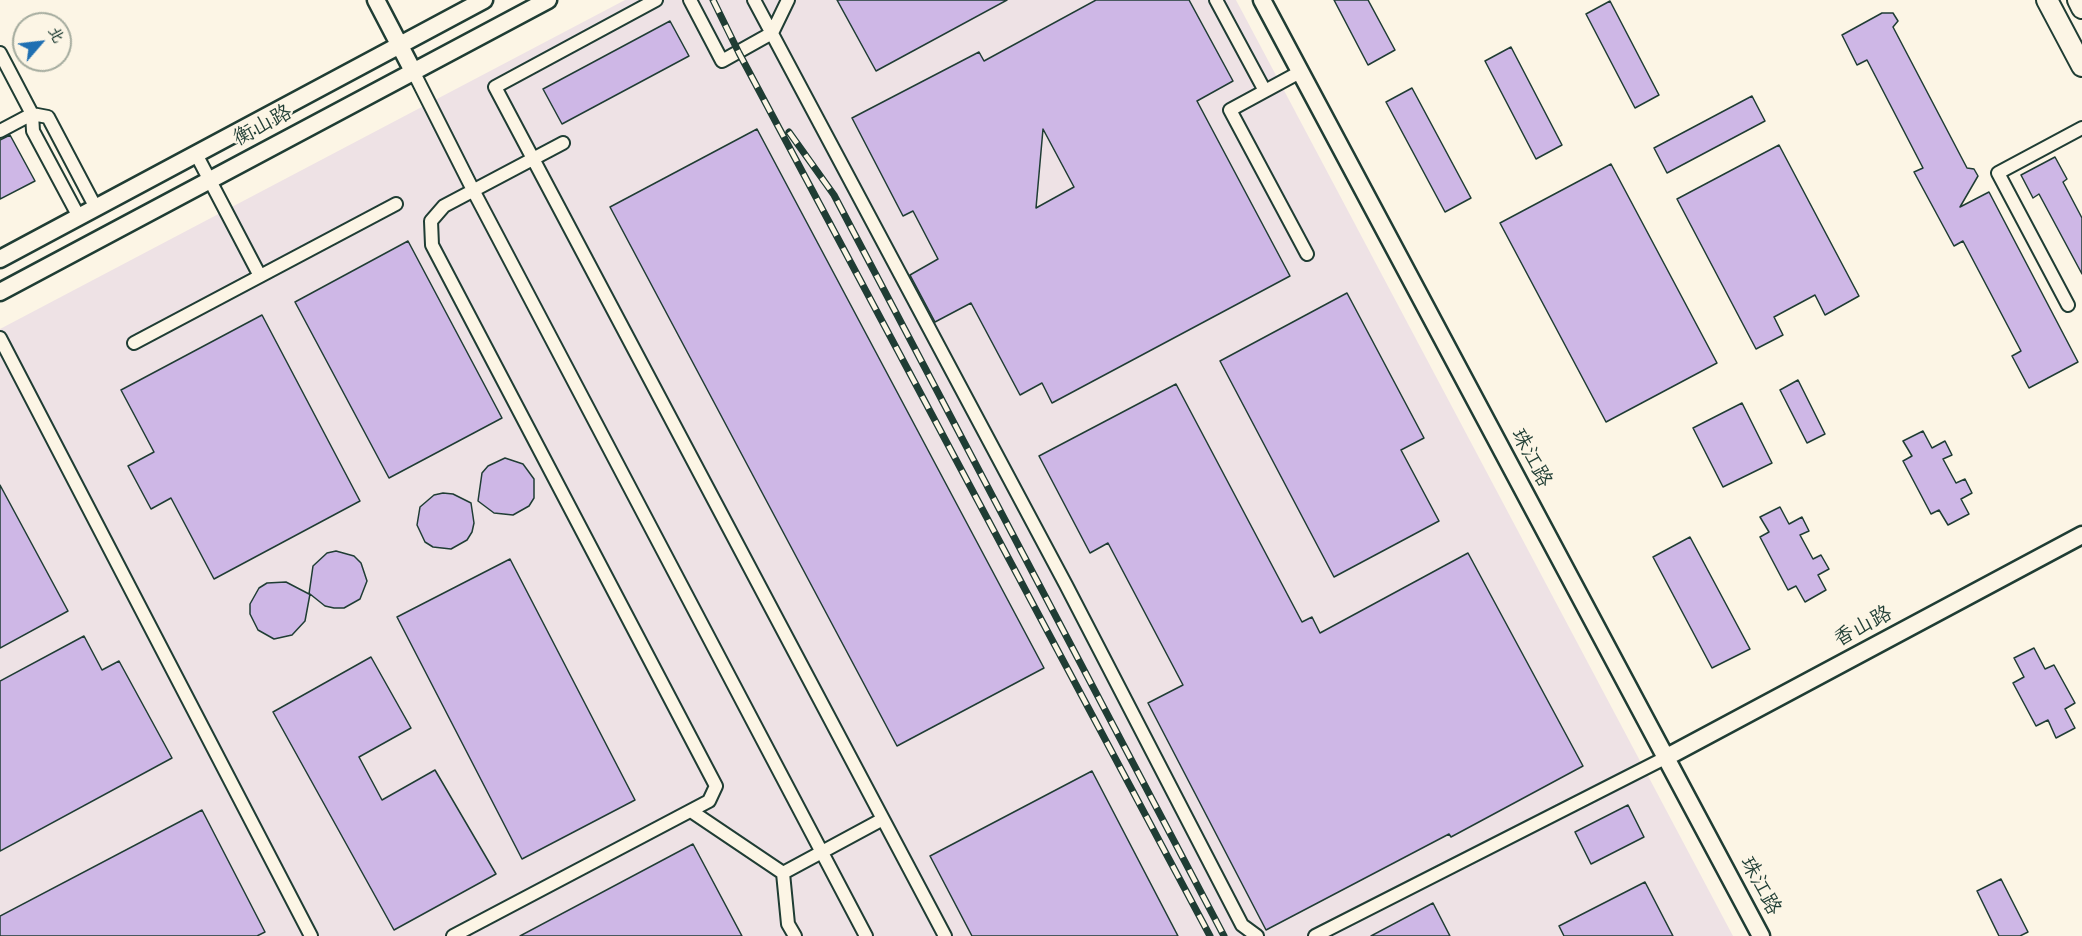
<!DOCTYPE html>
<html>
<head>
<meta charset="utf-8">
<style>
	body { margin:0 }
	#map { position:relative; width:2082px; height:936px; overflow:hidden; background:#fcf5e5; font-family:Pangolin,"LXGW WenKai TC",sans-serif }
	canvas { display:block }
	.north { position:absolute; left:12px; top:12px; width:60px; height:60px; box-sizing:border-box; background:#fcf5e5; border:2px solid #a4ab9e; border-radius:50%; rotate:62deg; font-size:16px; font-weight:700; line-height:24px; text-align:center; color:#1f3d34 }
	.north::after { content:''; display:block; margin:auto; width:21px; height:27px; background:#1f6fb2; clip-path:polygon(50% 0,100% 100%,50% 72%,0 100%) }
</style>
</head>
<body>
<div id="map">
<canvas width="2082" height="936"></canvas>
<div class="north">北</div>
</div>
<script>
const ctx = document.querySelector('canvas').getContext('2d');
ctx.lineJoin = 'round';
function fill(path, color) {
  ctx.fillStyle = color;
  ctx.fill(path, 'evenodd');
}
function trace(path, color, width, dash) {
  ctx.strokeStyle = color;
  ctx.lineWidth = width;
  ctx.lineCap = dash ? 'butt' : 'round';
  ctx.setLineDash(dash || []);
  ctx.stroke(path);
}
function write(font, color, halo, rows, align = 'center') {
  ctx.font = font + ' Pangolin,"LXGW WenKai TC",sans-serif';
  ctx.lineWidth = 4.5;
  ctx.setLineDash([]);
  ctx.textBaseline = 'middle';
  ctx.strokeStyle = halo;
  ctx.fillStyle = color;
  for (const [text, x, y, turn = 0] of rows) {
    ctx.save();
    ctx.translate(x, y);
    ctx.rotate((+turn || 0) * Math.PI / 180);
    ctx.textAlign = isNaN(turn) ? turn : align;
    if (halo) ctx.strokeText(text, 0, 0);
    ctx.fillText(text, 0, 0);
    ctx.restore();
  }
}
const built = new Path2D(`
	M625 0H1236L1733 936H0V329Z`);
const building = new Path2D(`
	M837 0H1007L876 71Z
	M1096 0H1189L1233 81 1197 101 1290 276 1052 403 1042 383 1020 395 971 303 935 322 910 275 938 259 913 211 903 216 852 118 979 52 984 61ZM1043 129 1074 187 1036 208Z
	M1334 0H1368L1395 50 1368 65Z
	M1610 1 1659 95 1635 108 1586 14Z
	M1882 13H1893L1898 21 1893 27 1967 168 1974 169 1978 176 1960 207 1989 192 2078 362 2029 388 2012 356 2021 351 1963 241 1954 246 1914 172 1923 168 1867 60 1857 65 1842 35Z
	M670 21 689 56 562 124 543 89Z
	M1511 47 1562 145 1536 159 1485 61Z
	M1412 88 1471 198 1445 212 1386 102Z
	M1752 96 1765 121 1667 173 1654 148Z
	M757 129 1044 668 897 746 610 207Z
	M10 135 35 181 0 199V140Z
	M1779 145 1859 296 1825 315 1815 295 1774 317 1783 335 1756 349 1677 199Z
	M2055 157 2067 179 2063 182 2082 218V274L2039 194 2033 198 2021 175Z
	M1611 164 1717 363 1606 422 1500 223Z
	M408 241 502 418 389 478 295 302Z
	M1347 293 1424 438 1401 450 1439 521 1334 577 1220 361Z
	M262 315 360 501 214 579 171 498 151 509 128 466 154 452 121 390Z
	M1798 380 1825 434 1807 443 1780 390Z
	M1176 384 1302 622 1312 617 1320 633 1468 553 1583 766 1451 837 1449 834 1266 930 1148 703 1183 685 1108 543 1090 553 1039 456Z
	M1742 403 1772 463 1723 487 1693 428Z
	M1923 431 1932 448 1945 441 1952 455 1943 459 1956 483 1965 479 1972 493 1961 499 1969 514 1948 525 1939 510 1931 514 1903 461 1912 456 1903 441Z
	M505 458 523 464 534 479V498L529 506 513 515 494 513 478 501 482 473 488 466Z
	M0 485 68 611 0 648Z
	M443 493 453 494 471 503 474 523 472 532 467 540 451 549 433 547 425 542 417 525 420 507 434 495Z
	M1780 507 1789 524 1802 517 1809 531 1800 535 1813 559 1821 555 1829 569 1818 575 1826 590 1805 602 1796 586 1788 590 1760 537 1769 532 1760 517Z
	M1690 537 1750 649 1712 668 1653 557Z
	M336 551 354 556 361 563 367 581 360 599 344 608H334L325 606 310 594 305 621 292 635 274 639 258 630 250 614V604L259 588 267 583 286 582 309 594 313 566 327 553Z
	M510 559 635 800 522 859 397 617Z
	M84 636 102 670 119 661 172 758 0 851V681Z
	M2034 648 2045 669 2054 665 2075 703 2065 709 2075 728 2056 738 2048 720 2036 726 2013 683 2024 677 2014 658Z
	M371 657 411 728 359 757 382 800 435 770 496 874 394 930 273 712Z
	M1092 771 1178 936H972L930 856Z
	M1628 805 1644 837 1591 864 1575 832Z
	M202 810 265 932 257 936H0V916Z
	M693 844 742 936H520Z
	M2001 879 2028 932 2020 936H1999L1977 891Z
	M1645 882 1673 936H1564L1559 926Z
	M1433 903 1450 936H1371Z`);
const minor = new Path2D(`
	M656 0 495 87 945 936
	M690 0 722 61 772 33 788 0
	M754 0 1066 585 1242 925 1257 936
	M1216 0 1265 91
	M0 53 32 114 0 131
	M413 71 473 190 866 936
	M1300 72 1230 110 1307 254
	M196 154 260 276
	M79 217 33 131 32 114 48 117 96 208
	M2068 305 1998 173 2082 128
	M0 338 311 936
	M134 343 396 204
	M691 811 783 873 883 819
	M783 873 788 924 795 936
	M453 936 709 801 716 786 432 245 431 221 444 206 563 143
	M1315 936 1665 758`);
const tertiary = new Path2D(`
	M376 0 413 71
	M1262 0 1761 936
	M0 259 484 0
	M0 292 548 0
	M1665 758 2082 535`);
const primary = new Path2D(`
	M2047 0 2082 66
	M2078 0 2082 8`);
const rail = new Path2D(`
	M713 0 739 53 1210 936
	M789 132 834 195 1224 936`);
const streetNames = [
	["衡山路",263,126,-28],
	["珠江路",1531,458,62],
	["香山路",1863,627,-28],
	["珠江路",1760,886,62]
];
fill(built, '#eee2e5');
fill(building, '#ceb7e6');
trace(building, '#1f3d34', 1.5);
trace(minor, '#1f3d34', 16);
trace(tertiary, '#1f3d34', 21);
trace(primary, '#1f3d34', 24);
trace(minor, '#fcf5e5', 12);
trace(tertiary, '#fcf5e5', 16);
trace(primary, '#fcf5e5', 20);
trace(rail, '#1f3d34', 7);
trace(rail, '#fcf5e5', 4.5, [14]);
write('21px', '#1f3d34', '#fcf5e5', streetNames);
</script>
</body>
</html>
